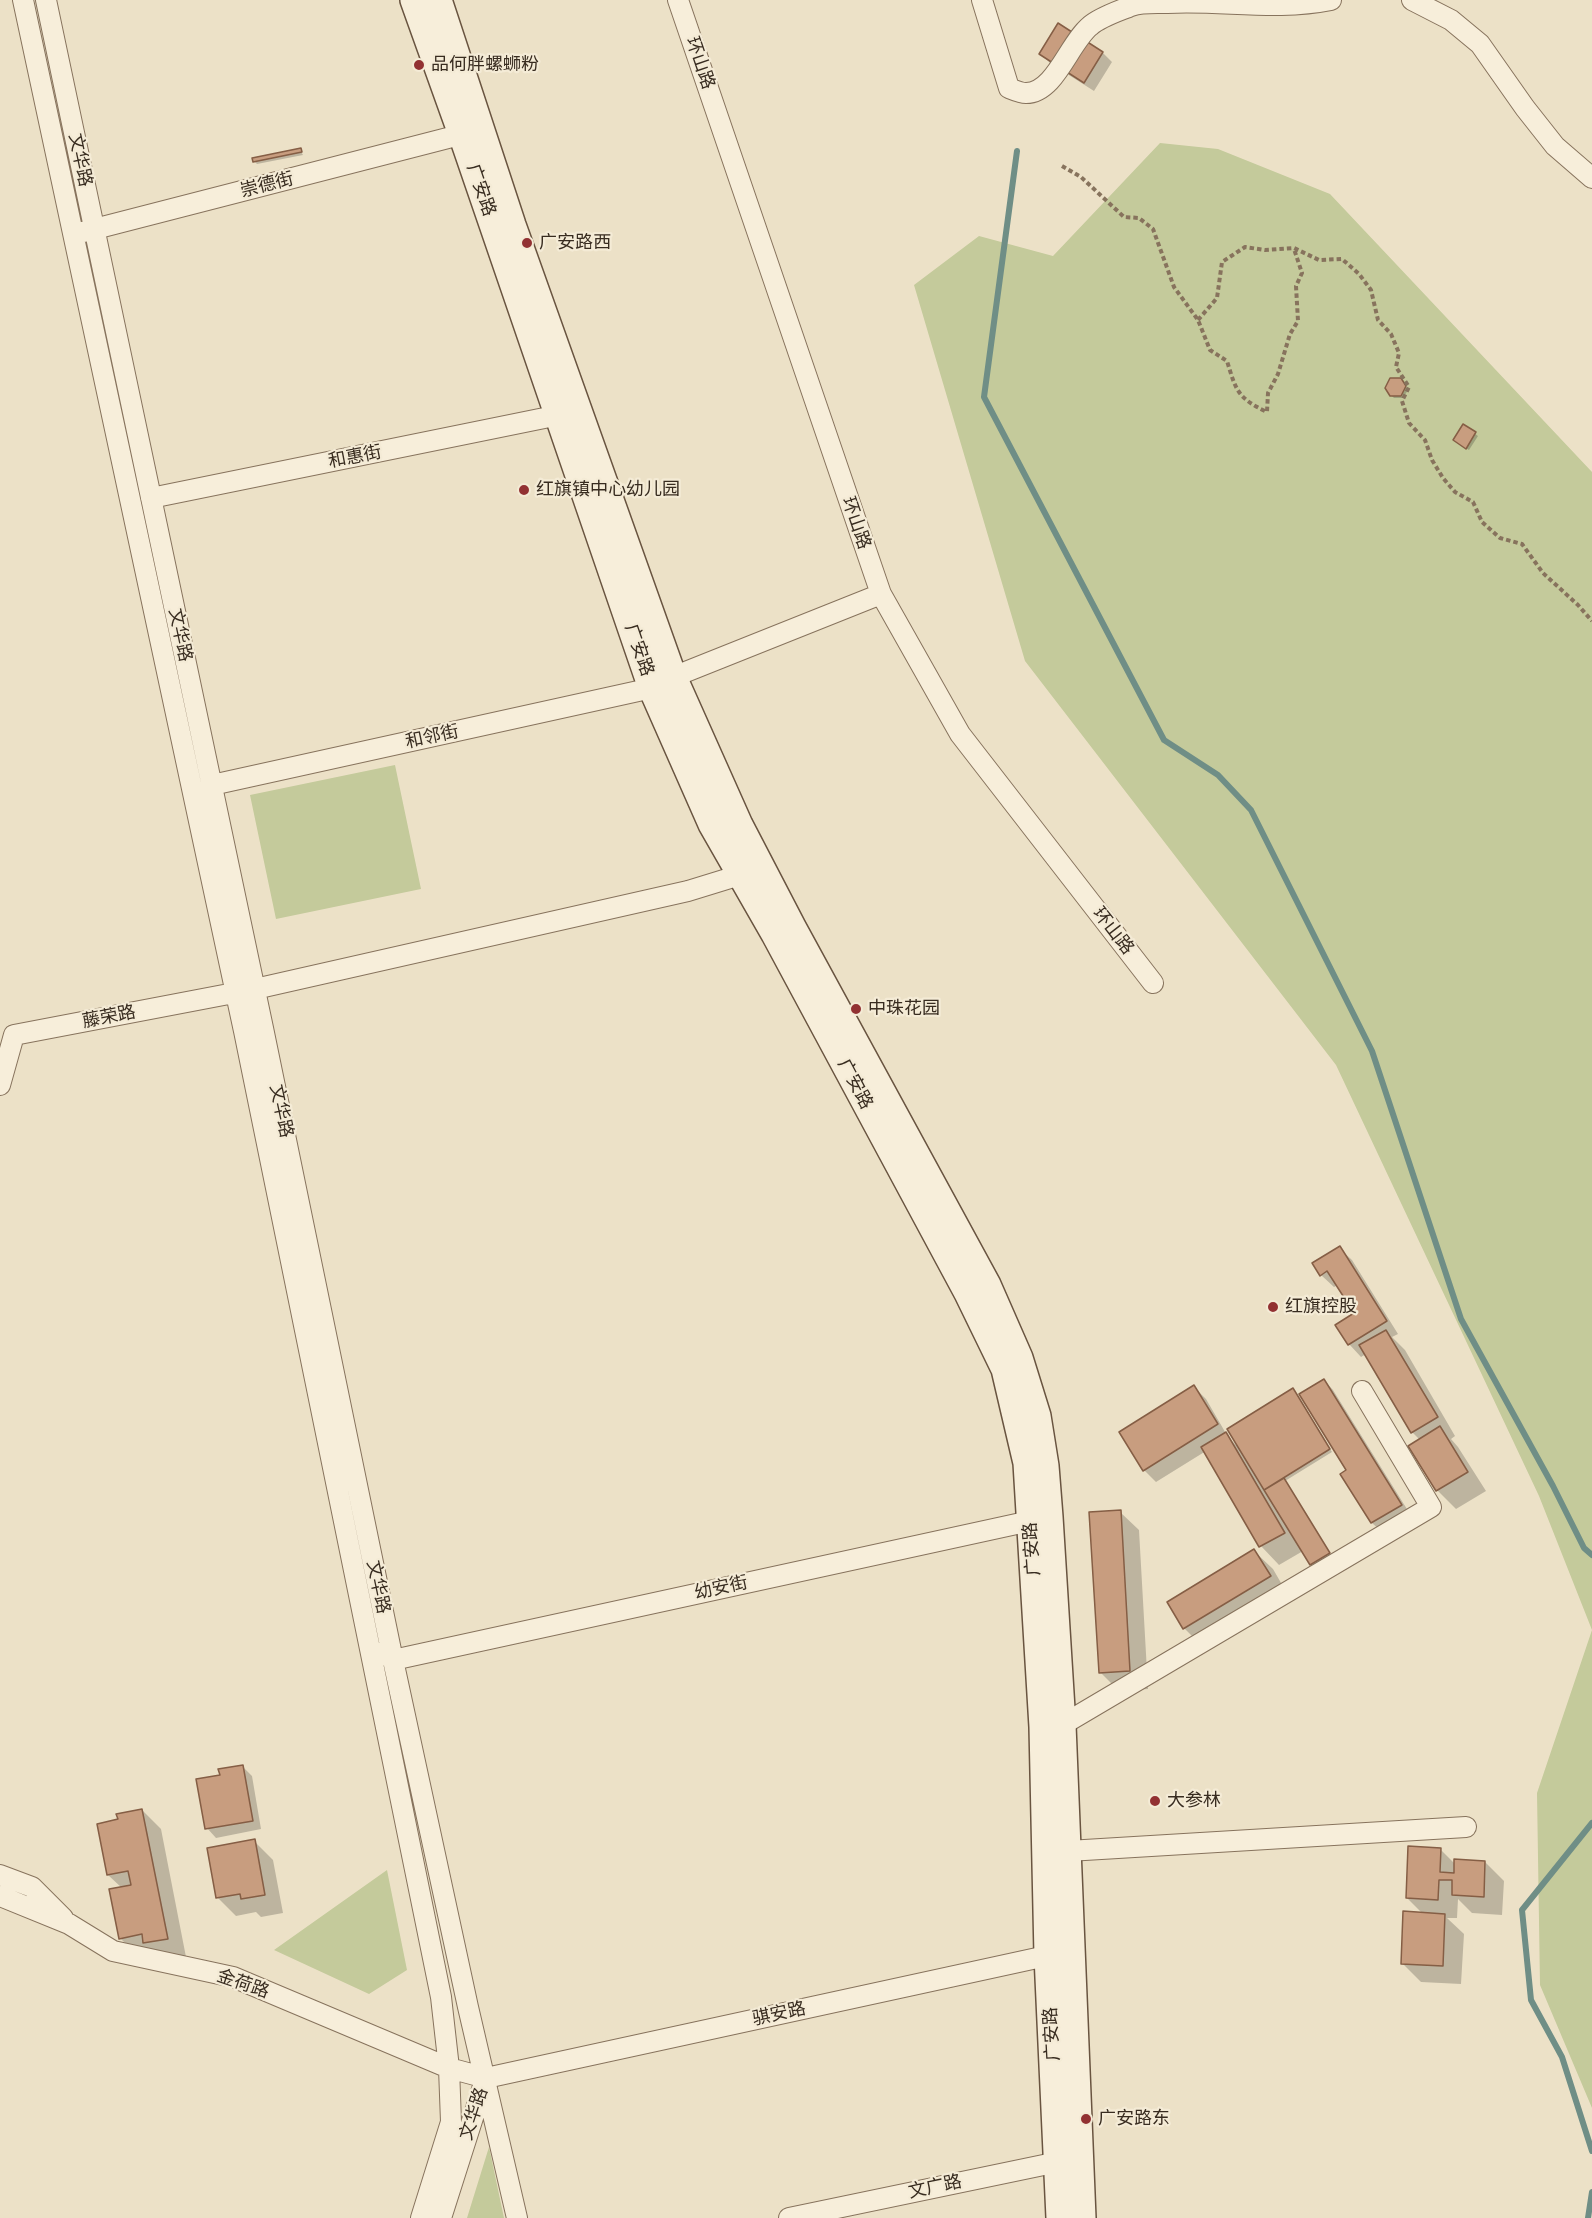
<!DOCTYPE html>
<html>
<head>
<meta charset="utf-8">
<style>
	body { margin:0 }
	canvas { display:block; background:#ece1c7 }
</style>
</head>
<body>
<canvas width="1592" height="2218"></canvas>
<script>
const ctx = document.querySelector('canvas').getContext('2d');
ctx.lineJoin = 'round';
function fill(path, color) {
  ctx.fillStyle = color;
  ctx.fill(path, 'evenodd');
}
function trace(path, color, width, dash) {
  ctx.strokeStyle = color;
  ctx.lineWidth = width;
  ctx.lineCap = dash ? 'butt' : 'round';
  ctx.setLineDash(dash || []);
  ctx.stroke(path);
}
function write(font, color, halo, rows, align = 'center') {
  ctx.font = font + ' Literata,"Noto Sans SC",serif';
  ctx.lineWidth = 4.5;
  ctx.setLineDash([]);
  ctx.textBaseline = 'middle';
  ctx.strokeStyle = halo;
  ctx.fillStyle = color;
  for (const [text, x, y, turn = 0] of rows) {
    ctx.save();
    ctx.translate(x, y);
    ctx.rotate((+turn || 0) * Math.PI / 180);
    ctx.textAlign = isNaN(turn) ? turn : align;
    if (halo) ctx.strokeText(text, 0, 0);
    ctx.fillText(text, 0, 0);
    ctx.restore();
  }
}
const green = new Path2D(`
	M1160 143 1218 149 1330 194 1592 472V2108L1540 1985 1537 1793 1592 1630 1539 1496 1336 1065 1025 661 914 285 979 236 1053 256Z
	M395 765 421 889 276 919 250 795Z
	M387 1870 407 1970 369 1994 274 1950Z
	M489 2147 504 2218H467Z`);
const shadow = new Path2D(`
	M1059 25 1103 53 1112 62 1094 91 1050 63 1041 54Z
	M300 150 303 155 257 164 255 162Z
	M1403 382 1408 390 1403 398H1394L1391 395Z
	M1464 426 1478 436 1469 450 1458 443Z
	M1339 1248 1352 1260 1398 1334 1392 1337 1405 1350 1455 1436 1451 1439 1458 1447 1486 1491 1456 1509 1437 1490 1410 1446 1420 1440 1412 1432 1366 1354 1361 1357 1349 1344 1356 1314 1338 1285 1334 1287 1321 1275Z
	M1324 1380 1333 1390 1410 1514 1382 1532 1372 1523 1343 1474 1348 1471Z
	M1194 1387 1206 1399 1228 1437 1237 1446 1295 1393 1332 1452 1285 1481 1331 1556 1314 1567 1303 1551 1279 1565 1261 1546 1206 1451 1156 1482 1144 1470Z
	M1120 1512 1139 1530 1148 1689 1119 1691 1100 1672Z
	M1254 1551 1273 1569 1288 1595 1203 1647 1184 1628Z
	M242 1766 252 1776 261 1829 216 1838 207 1828 222 1776Z
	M142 1810 161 1829 186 1957H139L120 1938 122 1888 108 1875 98 1825 120 1821Z
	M254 1841 273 1860 283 1913 261 1917 256 1912 236 1916 217 1897Z
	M1440 1849 1456 1865 1485 1862 1504 1881 1502 1915 1472 1913 1458 1899 1457 1918H1447L1464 1934 1461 1984 1421 1982 1402 1963 1423 1914 1407 1898Z`);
const stream = new Path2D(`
	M1017 151 984 397 1164 740 1218 775 1251 810 1372 1051 1461 1319 1553 1486 1584 1548 1592 1555
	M1592 1823 1522 1910 1531 2000 1562 2057 1592 2151
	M1588 2218 1592 2192`);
const building = new Path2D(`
	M1058 23 1103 52 1084 83 1039 54Z
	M301 148 302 152 253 162 252 158Z
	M1390 378H1401L1406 386 1401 396H1390L1385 388Z
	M1463 424 1476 432 1466 449 1453 440Z
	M1340 1246 1387 1321 1348 1345 1335 1325 1354 1313 1327 1271 1320 1276 1312 1263Z
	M1386 1330 1438 1417 1411 1433 1359 1345Z
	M1324 1379 1402 1505 1371 1523 1340 1474 1346 1470 1299 1394Z
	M1194 1385 1218 1424 1143 1471 1119 1432Z
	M1293 1388 1330 1449 1264 1490 1227 1429Z
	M1440 1426 1468 1472 1436 1491 1408 1446Z
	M1226 1432 1285 1533 1259 1547 1201 1447Z
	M1284 1478 1330 1553 1310 1565 1264 1490Z
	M1121 1510 1130 1671 1099 1673 1089 1512Z
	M1254 1549 1271 1576 1183 1629 1167 1602Z
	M243 1765 253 1821 205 1829 196 1779 220 1775 218 1769Z
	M142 1809 168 1939 143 1943 142 1934 119 1939 109 1889 131 1885 128 1871 107 1875 97 1824 118 1819 116 1814Z
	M255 1839 265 1895 241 1899 240 1894 216 1898 207 1848Z
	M1408 1846 1441 1848 1440 1872 1454 1873V1859L1485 1861 1484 1897 1452 1895V1880H1439L1438 1900 1406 1898Z
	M1403 1911 1445 1914 1443 1966 1401 1964Z`);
const path = new Path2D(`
	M1062 166 1081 177 1124 217 1139 218 1153 229 1174 287 1198 320 1210 350 1227 361C1236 390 1237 398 1267 412L1268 393 1278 374 1290 334 1298 321 1296 286 1302 273 1294 249
	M1198 320 1217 298 1222 262 1245 247 1265 250 1294 248 1319 260 1342 259 1359 274 1371 290 1378 320 1391 334 1399 353 1396 367 1409 387 1402 401 1409 423 1425 440 1432 460 1443 478 1455 492 1473 502 1482 522 1500 538 1522 544 1543 573 1578 605 1592 621`);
const street = new Path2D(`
	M23 0 244 1031 441 1997 449 2068 451 2122 421 2218
	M46 0 263 1028 393 1660 468 2007 517 2218
	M678 0 881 594 960 734 1153 983
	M982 0 1009 88C1014 90 1020 93 1026 93 1055 93 1069 43 1090 26 1100 17 1119 11 1131 6 1141 2 1156 3 1167 3 1222 0 1277 11 1331 0
	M1412 0 1451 20 1480 44 1525 108 1555 146 1592 178
	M83 232 475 131
	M151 498 569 413
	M212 785 652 688 673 677 881 594
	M0 1085 14 1035 255 989 688 891 753 871
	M383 1652 393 1660 1044 1518
	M1053 1726 1062 1725 1431 1507 1362 1391
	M1068 1851 1466 1827
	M0 1875 32 1887 63 1918
	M0 1896 69 1924 113 1951 233 1977 449 2068 486 2078 1060 1953
	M441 2218 485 2080
	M789 2218 1058 2162 1069 2161`);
const secondary = new Path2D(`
	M414 0 462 134 652 688 712 824 775 934 968 1293 1005 1369 1027 1463 1043 1727 1048 1956 1060 2218
	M438 0 512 225 673 677 739 825 792 927 987 1285 1019 1358 1037 1416 1045 1466 1049 1517 1062 1725 1082 2218`);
const markers = [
	[419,65,6,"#923132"],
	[527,243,6,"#923132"],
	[524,490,6,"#923132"],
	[856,1009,6,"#923132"],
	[1273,1307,6,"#923132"],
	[1155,1801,6,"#923132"],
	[1086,2119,6,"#923132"]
];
const streetNames = [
	["环山路",700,63,71],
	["文华路",80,160,78],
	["崇德街",267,185,-14],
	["广安路",481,190,71],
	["和惠街",355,457,-11],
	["环山路",856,523,71],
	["文华路",180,635,78],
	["广安路",639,650,71],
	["和邻街",432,737,-12],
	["环山路",1113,931,52],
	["藤荣路",109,1017,-11],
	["广安路",855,1084,62],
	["文华路",281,1111,78],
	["广安路",1032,1549,-94],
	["文华路",378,1587,78],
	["幼安街",721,1588,-12],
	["金荷路",243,1984,19],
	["骐安路",779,2014,-12],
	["广安路",1052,2034,-93],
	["文华路",474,2114,-72],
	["文广路",935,2187,-12]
];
const poiNames = [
	["品何胖螺蛳粉",431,65],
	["广安路西",539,243],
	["红旗镇中心幼儿园",536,490],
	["中珠花园",868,1009],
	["红旗控股",1285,1307],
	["大参林",1167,1801],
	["广安路东",1098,2119]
];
fill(green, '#c4ca9b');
fill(shadow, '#0003');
trace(stream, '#6f8e86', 6);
fill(building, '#c89d7f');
trace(building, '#855e45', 1.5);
trace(street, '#87735d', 22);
trace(secondary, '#695440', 30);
trace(path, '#87735d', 4, [4.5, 3]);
trace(street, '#f7eeda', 20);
trace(secondary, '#f7eeda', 27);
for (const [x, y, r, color] of markers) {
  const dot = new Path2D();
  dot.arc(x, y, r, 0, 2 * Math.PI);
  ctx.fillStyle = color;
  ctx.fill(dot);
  trace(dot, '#f4ebd6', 2);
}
write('18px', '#382c20', '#f4ebd6', streetNames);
write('18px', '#382c20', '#f4ebd6', poiNames, 'left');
</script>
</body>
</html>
